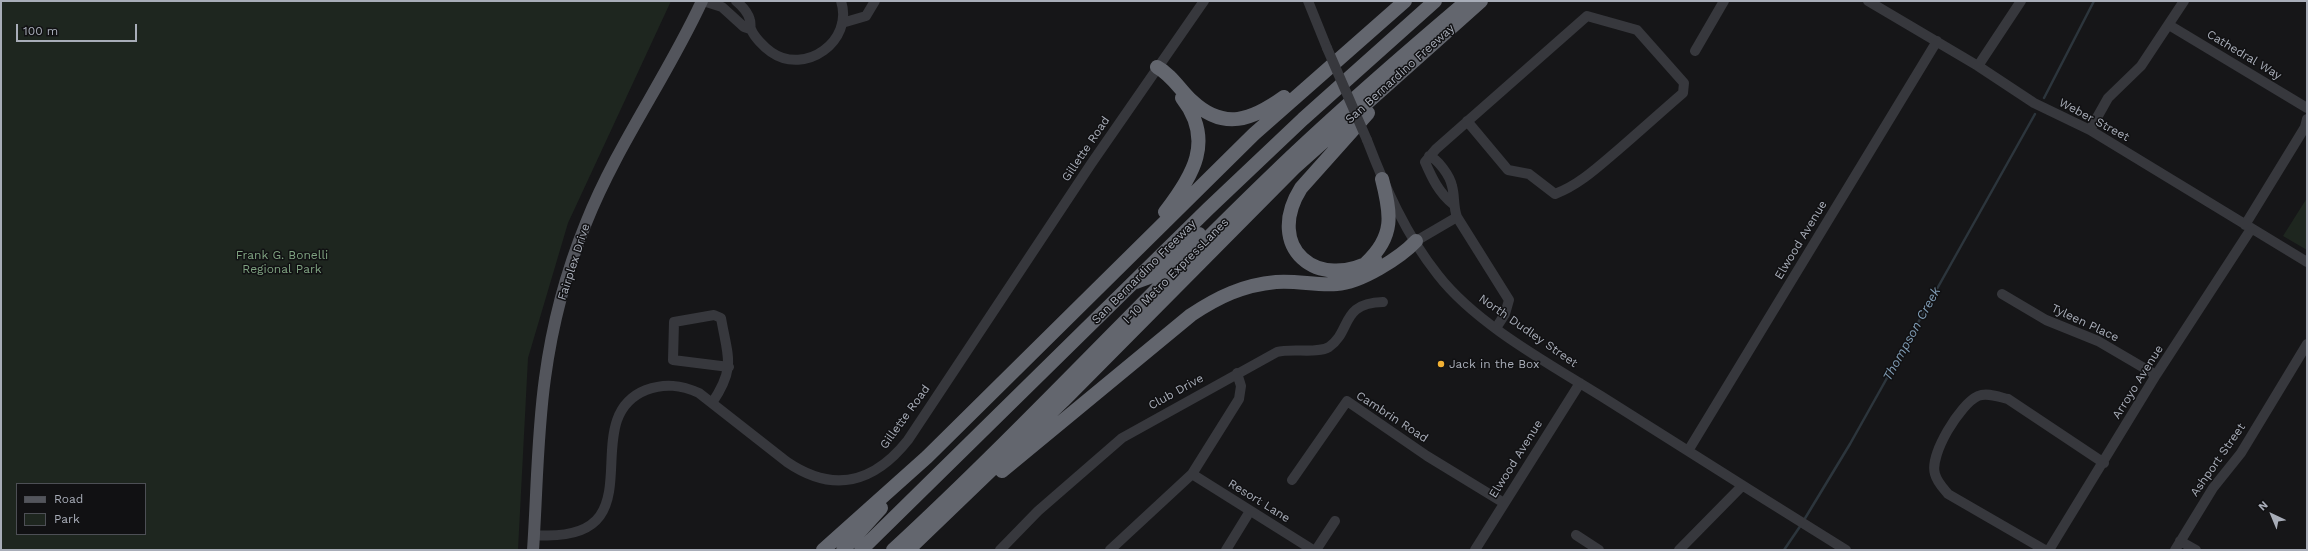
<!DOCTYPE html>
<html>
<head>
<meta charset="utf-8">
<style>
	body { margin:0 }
	#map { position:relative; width:2308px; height:551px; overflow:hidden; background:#161618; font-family:"Work Sans",sans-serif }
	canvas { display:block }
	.frame { position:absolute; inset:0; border:2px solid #a8adb8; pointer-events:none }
	.legend { position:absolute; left:16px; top:483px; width:130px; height:52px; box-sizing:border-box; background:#111113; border:1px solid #4d4f55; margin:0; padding:5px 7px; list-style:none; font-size:12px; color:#a8adb8 }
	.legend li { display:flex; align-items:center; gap:8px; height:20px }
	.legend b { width:20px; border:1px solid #4d4f55 }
	.north { position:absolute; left:2252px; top:495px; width:40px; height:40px; -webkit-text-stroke:3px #111113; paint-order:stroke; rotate:316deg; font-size:11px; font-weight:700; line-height:16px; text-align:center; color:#a8adb8 }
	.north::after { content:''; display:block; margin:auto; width:14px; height:18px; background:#a8adb8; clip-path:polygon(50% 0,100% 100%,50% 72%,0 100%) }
	.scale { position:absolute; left:16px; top:24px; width:121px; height:18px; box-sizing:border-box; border:2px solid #a8adb8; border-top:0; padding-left:5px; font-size:12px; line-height:14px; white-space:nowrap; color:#a8adb8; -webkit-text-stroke:3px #111113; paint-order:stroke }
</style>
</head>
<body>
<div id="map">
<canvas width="2308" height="551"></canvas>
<div class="frame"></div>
<ul class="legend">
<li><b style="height:5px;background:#53555c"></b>Road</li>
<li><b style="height:11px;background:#1e261f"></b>Park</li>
</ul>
<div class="north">N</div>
<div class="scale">100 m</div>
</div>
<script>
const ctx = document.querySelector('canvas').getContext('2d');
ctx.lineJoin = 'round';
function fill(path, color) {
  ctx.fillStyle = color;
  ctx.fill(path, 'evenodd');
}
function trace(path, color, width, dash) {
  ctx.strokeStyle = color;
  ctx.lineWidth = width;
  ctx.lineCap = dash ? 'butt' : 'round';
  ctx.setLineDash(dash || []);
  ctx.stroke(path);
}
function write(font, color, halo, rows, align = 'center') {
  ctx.font = font + ' "Work Sans",sans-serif';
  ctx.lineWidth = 3;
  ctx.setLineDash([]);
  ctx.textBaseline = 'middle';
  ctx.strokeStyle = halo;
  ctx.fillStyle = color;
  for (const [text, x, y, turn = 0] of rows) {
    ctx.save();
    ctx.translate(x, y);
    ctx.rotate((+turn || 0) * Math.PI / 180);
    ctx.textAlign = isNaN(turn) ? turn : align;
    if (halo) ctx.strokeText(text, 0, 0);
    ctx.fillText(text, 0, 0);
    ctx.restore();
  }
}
const green = new Path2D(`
	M1 1H671L568 223 528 358 518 550H1ZM17 484H145V534H17Z
	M2307 198V250L2283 236Z`);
const stream = new Path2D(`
	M2044 98 2094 1
	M1804 520 1850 444 2035 114
	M1784 550 1801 525`);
const minor = new Path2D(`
	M703 1 722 7 744 27 750 29
	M736 1C742 6 748 12 750 20 751 23 750 27 751 29 754 37 764 47 771 52 805 76 854 41 841 1
	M1308 1 1327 48
	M1868 1 1978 66 2034 103 2090 130 2307 262
	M842 23 866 16 875 1
	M2169 25 2307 108
	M1695 51 1724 1
	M1978 66 2021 1
	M2090 130 2108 98 2141 66 2184 1
	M1367 140C1385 187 1406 235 1438 275 1476 324 1548 363 1601 396 1683 448 1764 499 1846 550
	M1429 156C1438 159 1450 176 1452 186 1455 196 1453 206 1457 217L1509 300 1505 314 1496 328
	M1453 204C1439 193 1432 178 1425 162L1436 149 1587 16 1637 30 1684 83 1683 93C1661 112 1640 131 1618 150 1598 167 1579 185 1555 194L1529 174 1508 170 1467 121
	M2245 225 2305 127 2307 119
	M1416 241 1457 217
	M2002 294 2046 320 2098 341 2156 375
	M712 403C736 367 728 358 721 318L714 315 674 322 673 360 729 367
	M1688 451 1937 41
	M1192 474 1313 550
	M1292 480 1347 401 1427 456 1504 503
	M534 535C664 545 571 420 646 390 665 383 681 385 699 393L787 462C834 494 874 483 908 440L1091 164 1204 1
	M1576 535 1599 550
	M2180 541 2196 550
	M1000 550 1038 511 1122 438 1277 352C1291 348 1318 354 1329 347 1352 331 1340 303 1383 302
	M1110 550 1192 474 1239 399 1241 386 1237 373
	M1226 550 1250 511
	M1316 550 1335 521
	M1475 550 1580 383
	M1679 550 1742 486
	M2045 550 1948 494C1943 488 1937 482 1935 474 1929 455 1960 404 1978 396 1987 392 1999 397 2008 399L2104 463
	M2049 550 2156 375 2251 229
	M2175 550 2213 488 2241 453 2307 344`);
const major = new Path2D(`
	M533 550C537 493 537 435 545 378 552 326 566 272 586 223 617 145 667 77 702 1`);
const highway = new Path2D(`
	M1157 67C1172 75 1180 90 1192 101 1224 131 1252 120 1284 97
	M1368 113 1301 188C1264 247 1317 293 1375 259
	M1165 212C1193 176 1215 140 1182 98
	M1366 263C1395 236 1391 214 1382 179
	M1136 282 1158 274 1199 234
	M1002 471 1191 315C1218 297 1243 285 1276 282 1296 280 1317 286 1337 284 1360 283 1400 258 1416 241
	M823 550 927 457 1254 134 1405 1
	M843 550 881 508
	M861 550 1208 209 1303 119 1435 1
	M893 550C1024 429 1145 297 1273 174 1335 114 1401 57 1467 1
	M908 550 1063 401 1294 168 1481 1`);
const minorBridge = new Path2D(`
	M1327 48 1367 140`);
const markers = [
	[1441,364,4,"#f2b134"]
];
const streetNames = [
	["Cathedral Way",2244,55,31],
	["San Bernardino Freeway",1400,74,-42],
	["Weber Street",2094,120,28],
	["Gillette Road",1086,149,-56],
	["Elwood Avenue",1801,240,-59],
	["Fairplex Drive",574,262,-72],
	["I-10 Metro ExpressLanes",1176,271,-45],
	["San Bernardino Freeway",1144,272,-45],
	["Tyleen Place",2085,323,25],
	["North Dudley Street",1528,331,35],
	["Arroyo Avenue",2138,382,-58],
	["Club Drive",1176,392,-29],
	["Gillette Road",905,417,-54],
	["Cambrin Road",1392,417,33],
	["Elwood Avenue",1516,459,-58],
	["Ashport Street",2218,460,-55],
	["Resort Lane",1259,501,32]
];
const parkNames = [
	["Frank G. Bonelli",282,255],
	["Regional Park",282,269]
];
const poiNames = [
	["Jack in the Box",1449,364]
];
const waterNames = [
	["Thompson Creek",1912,334,-61]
];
fill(green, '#1e261f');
trace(stream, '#2c353c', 2.5);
trace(minor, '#37383d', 10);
trace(major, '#53555c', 12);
trace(highway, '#63666e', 14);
trace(minorBridge, '#37383d', 10);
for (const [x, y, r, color] of markers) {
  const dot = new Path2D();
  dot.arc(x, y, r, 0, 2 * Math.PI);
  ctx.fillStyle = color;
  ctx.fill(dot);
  trace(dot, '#111113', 1.5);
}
write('12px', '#a8adb8', '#111113', streetNames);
write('12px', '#7fa381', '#111113', parkNames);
write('12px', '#a8adb8', '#111113', poiNames, 'left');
write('italic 13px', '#7f9bb3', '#111113', waterNames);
</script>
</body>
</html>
